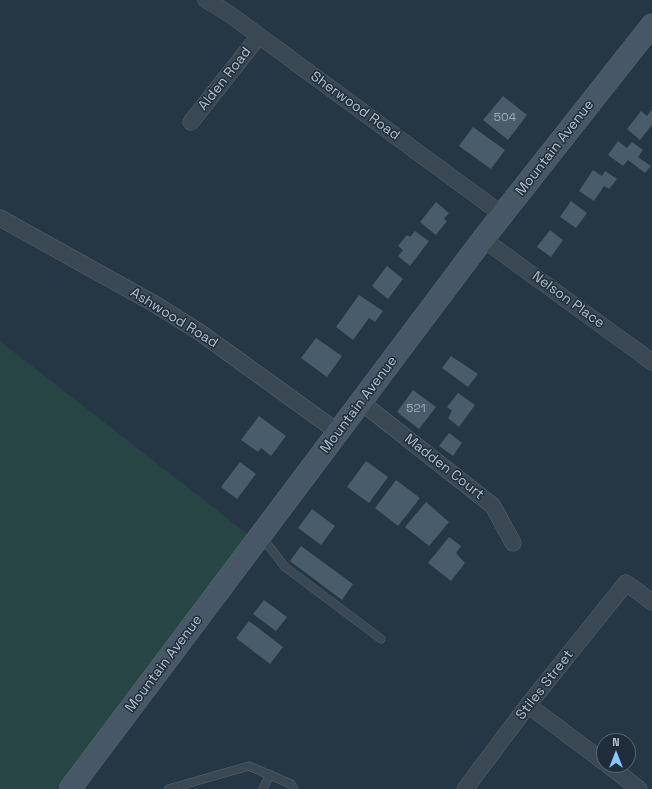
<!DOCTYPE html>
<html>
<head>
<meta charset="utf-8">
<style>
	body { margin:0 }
	#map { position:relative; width:652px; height:789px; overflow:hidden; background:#253644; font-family:"Space Grotesk",sans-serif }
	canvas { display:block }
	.north { position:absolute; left:596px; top:733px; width:40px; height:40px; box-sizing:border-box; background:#1e2d39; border:1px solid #5b6974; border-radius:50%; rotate:0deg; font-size:11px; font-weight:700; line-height:16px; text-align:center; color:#b7c2cd }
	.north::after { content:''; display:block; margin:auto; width:14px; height:18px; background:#8ac5ff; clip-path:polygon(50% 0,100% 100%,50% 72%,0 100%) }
</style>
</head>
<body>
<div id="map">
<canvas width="652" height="789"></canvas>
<div class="north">N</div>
</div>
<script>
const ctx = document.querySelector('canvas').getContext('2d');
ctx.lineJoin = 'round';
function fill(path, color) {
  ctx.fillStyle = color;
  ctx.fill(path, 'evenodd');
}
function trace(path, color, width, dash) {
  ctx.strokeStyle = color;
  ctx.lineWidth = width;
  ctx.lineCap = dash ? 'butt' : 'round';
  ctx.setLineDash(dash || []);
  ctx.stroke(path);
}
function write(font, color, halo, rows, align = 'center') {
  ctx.font = font + ' "Space Grotesk",sans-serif';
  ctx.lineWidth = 3;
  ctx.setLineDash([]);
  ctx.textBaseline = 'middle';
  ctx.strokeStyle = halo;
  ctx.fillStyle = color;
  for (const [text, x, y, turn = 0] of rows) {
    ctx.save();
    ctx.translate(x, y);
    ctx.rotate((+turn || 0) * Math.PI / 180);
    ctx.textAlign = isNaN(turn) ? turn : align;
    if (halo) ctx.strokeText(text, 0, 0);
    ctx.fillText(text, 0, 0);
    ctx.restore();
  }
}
const green = new Path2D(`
	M0 341 250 536 56 789H0Z`);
const building = new Path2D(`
	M503 96 527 115 508 140 483 120Z
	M652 109V125L640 140 627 129 641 111 647 116Z
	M473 127 505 150 491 169 459 146Z
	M618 141 627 148 632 142 643 150 638 157 651 166 645 173 628 160 623 166 608 155Z
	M593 170 602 176 605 171 617 179 609 189 604 186 594 201 579 191Z
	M571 201 587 213 576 228 560 217Z
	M436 202 449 213 444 219 447 221 436 235 420 222Z
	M550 230 563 240 551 257 537 247Z
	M415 231 429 241 410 266 398 256 403 250 398 246 407 235 410 237Z
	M387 266 403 279 388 299 372 286Z
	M359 295 383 311 375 322 369 318 353 340 336 327Z
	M316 338 342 356 327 377 301 358Z
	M451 356 478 374 468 387 442 368Z
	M413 390 436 407 419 429 397 412Z
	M458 393 475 405 459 427 448 418 452 411 447 407Z
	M259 416 286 436 271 456 261 448 258 452 241 440Z
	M449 433 462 443 453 456 439 446Z
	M366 461 388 477 369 503 347 487Z
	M240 462 256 474 237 499 221 487Z
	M396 480 420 498 398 526 375 508Z
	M426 502 449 522 429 546 405 527Z
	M312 509 335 526 321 545 298 528Z
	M449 537 461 546 456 553 465 563 451 581 428 563Z
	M301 546 353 584 342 600 290 561Z
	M264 600 287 617 276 631 253 614Z
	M249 621 283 647 270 664 236 638Z`);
const lane = new Path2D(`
	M261 536 285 567 381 639
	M168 789 249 766 291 784 294 789
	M263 789 270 774`);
const street = new Path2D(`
	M206 0 228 13 503 215
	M191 122 259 36
	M0 218 153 303 198 331 338 432
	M483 239 652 362
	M361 402 493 506 513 543
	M528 705 604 762
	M608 765 639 789
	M465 789 528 705 626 583 652 602`);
const secondary = new Path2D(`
	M70 789 483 239 652 25`);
const numberNames = [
	["504",505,118],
	["521",416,409]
];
const streetNames = [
	["Alden Road",225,79,-52],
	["Sherwood Road",355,106,36],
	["Mountain Avenue",555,148,-52],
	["Nelson Place",568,300,36],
	["Ashwood Road",174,318,32],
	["Mountain Avenue",359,405,-53],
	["Madden Court",444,467,38],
	["Mountain Avenue",164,664,-53],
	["Stiles Street",545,685,-52]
];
fill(green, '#274545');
fill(building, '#495c6b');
trace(lane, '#586571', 9);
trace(street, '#586571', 17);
trace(secondary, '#586571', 23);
trace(lane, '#3a4854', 8);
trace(street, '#3a4854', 16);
trace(secondary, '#475767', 22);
write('12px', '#9ca8b4', null, numberNames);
write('14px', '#b7c2cd', '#1e2d39', streetNames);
</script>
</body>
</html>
